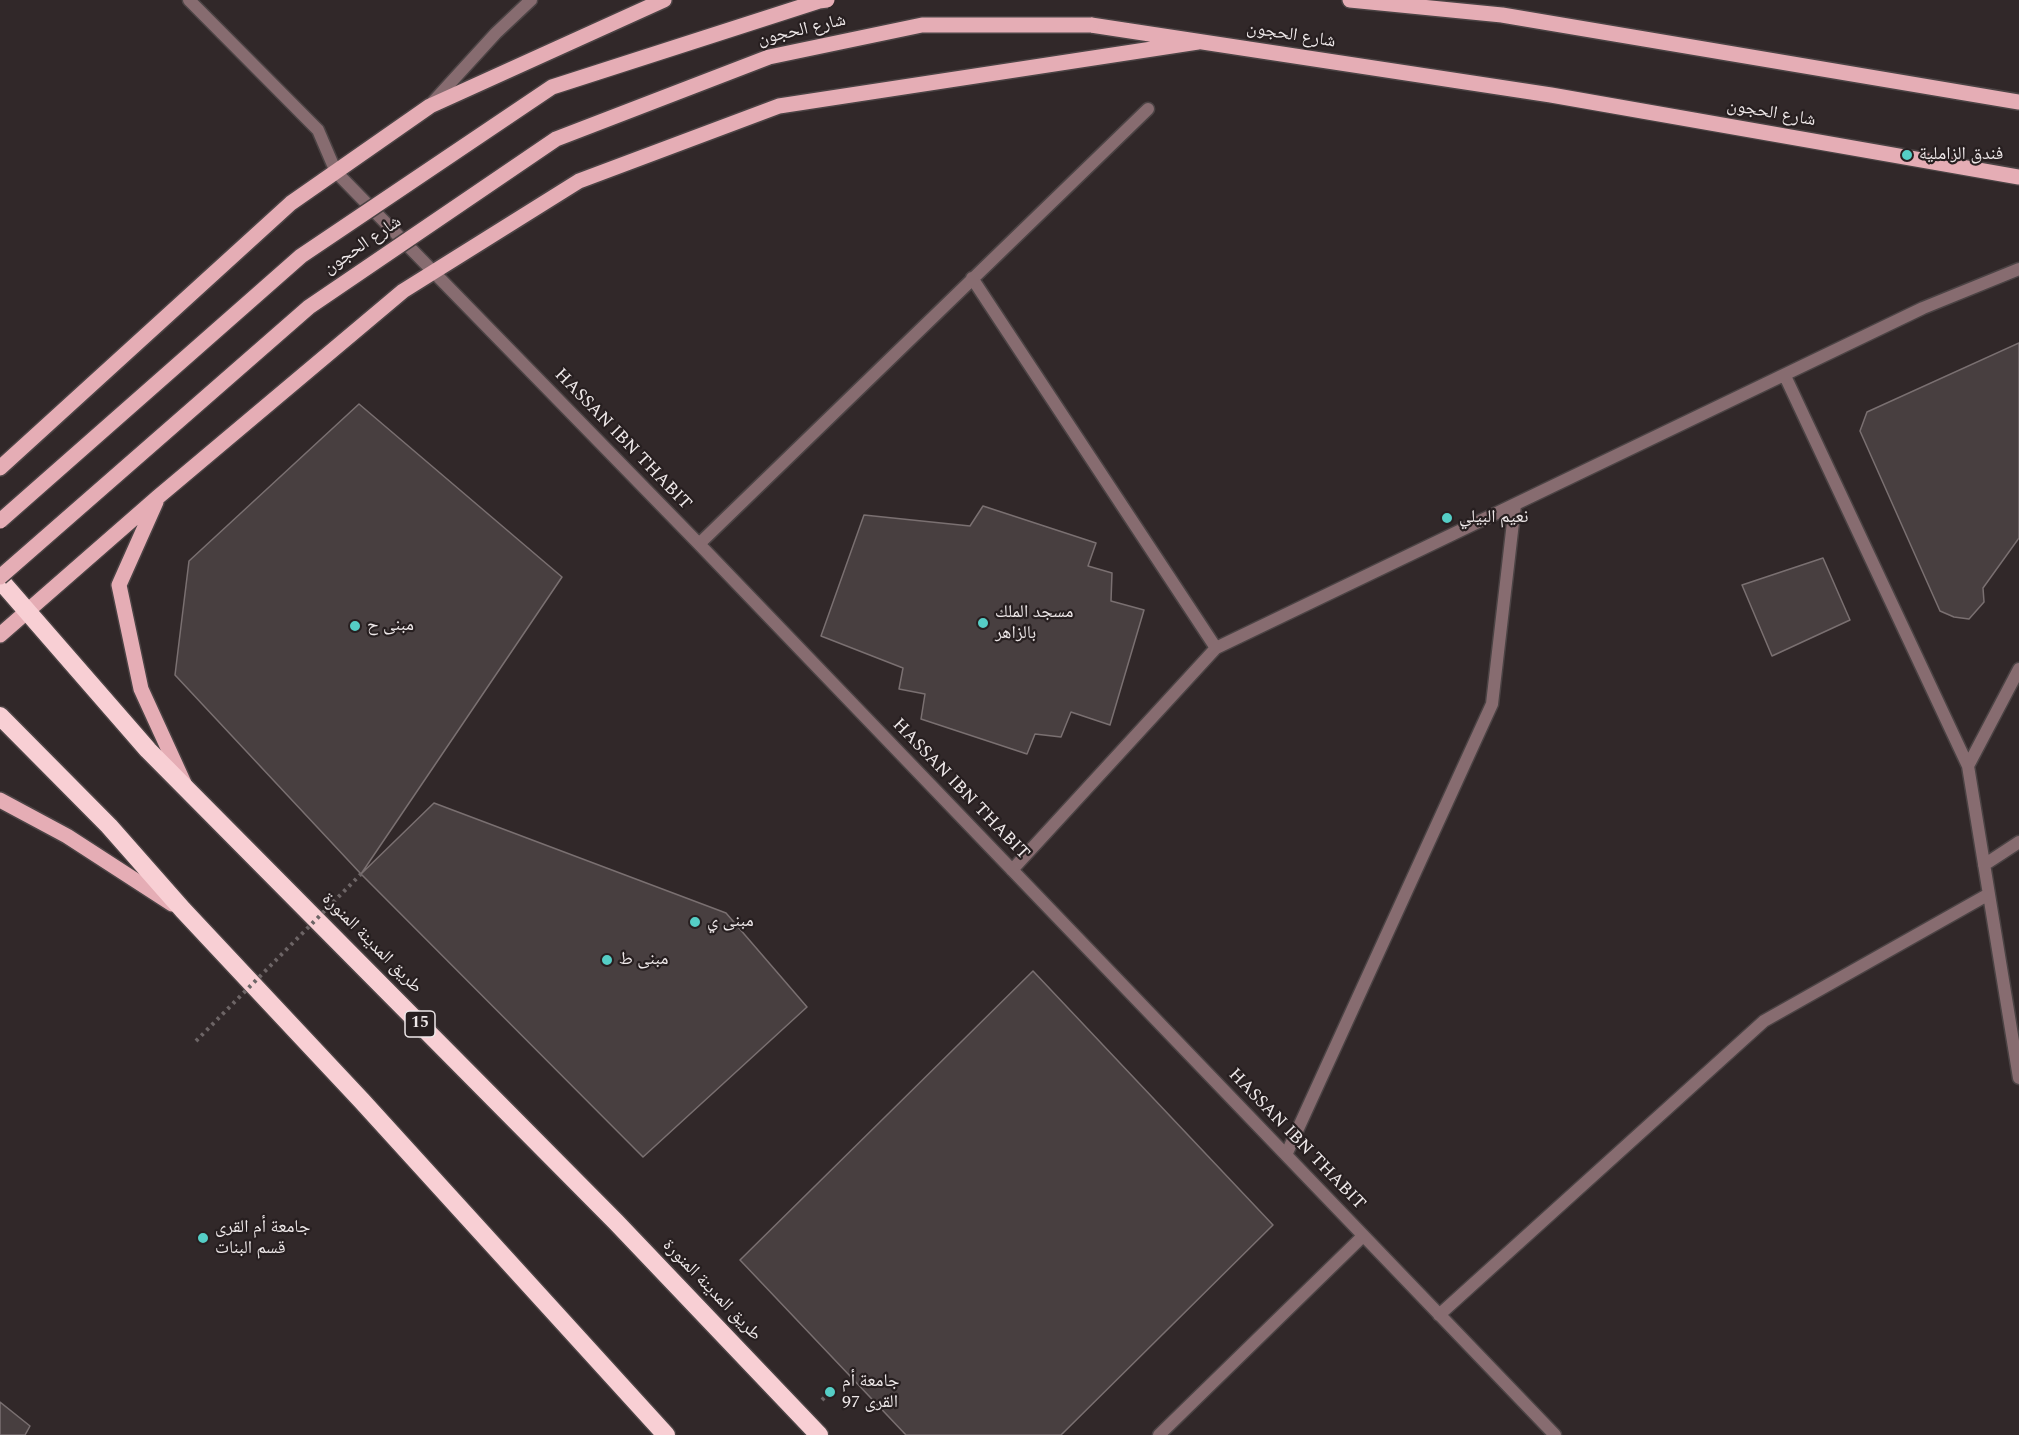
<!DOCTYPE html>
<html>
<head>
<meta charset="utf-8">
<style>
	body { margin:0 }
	canvas { display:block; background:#312829 }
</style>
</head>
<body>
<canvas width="2019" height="1435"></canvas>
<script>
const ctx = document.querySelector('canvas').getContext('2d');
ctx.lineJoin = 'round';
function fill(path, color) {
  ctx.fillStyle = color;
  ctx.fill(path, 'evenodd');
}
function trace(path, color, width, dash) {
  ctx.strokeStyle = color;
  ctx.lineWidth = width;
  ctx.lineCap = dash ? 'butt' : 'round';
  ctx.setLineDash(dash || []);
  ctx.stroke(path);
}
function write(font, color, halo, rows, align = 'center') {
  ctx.font = font + ' Spectral,"Noto Naskh Arabic",serif';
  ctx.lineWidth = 4.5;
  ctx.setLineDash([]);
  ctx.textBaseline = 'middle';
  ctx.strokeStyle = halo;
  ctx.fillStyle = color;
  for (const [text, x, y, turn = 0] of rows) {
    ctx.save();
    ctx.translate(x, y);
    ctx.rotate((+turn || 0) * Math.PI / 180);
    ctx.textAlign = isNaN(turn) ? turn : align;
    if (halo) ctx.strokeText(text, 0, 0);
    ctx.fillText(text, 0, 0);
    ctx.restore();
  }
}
const building = new Path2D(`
	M2019 343V538L1983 588 1984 602 1969 619 1954 617 1940 611 1860 431 1867 412Z
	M359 404 562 577 361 874 175 675 189 561Z
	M983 506 1096 543 1088 566 1112 573 1111 601 1144 610 1110 725 1071 712 1061 737 1035 734 1027 754 921 719 925 694 899 689 903 668 821 636 864 515 970 526Z
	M1823 558 1850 620 1772 656 1742 585Z
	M434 803 726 913 807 1007 643 1157 361 874Z
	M1033 971 1273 1225 1061 1435H906L740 1260Z
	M0 1402 30 1426 25 1435H0Z`);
const path = new Path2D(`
	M822 1400 830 1392`);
const street = new Path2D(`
	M189 0 318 130 336 172 699 544 1555 1435
	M432 103 496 33 531 0
	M972 278 1216 648 1012 870
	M1785 376 1968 766 2019 1078
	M699 544 1148 109
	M1216 648 1923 308 2019 269
	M1968 766 2019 669
	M1984 865 2019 842
	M1286 1155 1492 704 1515 505
	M1439 1315 1764 1021 1989 894
	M1159 1435 1363 1236`);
const primary = new Path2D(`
	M1350 0 1502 15 2019 102
	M1091 25 1551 95 2019 177
	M0 468 291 203 430 106 664 0
	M156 502 119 585 141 689 184 783
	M0 635 158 497 403 291 579 181 779 106 1198 42
	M0 800 67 836 172 904`);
const highway = new Path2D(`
	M0 580 148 750 616 1222 819 1435
	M0 716 109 826 183 910 362 1101 666 1435`);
const pathBridge = new Path2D(`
	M196 1041 361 874`);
const primaryBridge = new Path2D(`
	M0 521 301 256 552 87 819 1 827 0
	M0 577 309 307 556 139 769 57 922 25H1091`);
const markers = [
	[1907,155,6,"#55cec6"],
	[1447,518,6,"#55cec6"],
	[983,623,6,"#55cec6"],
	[355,626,6,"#55cec6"],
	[695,922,6,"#55cec6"],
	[607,960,6,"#55cec6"],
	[203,1238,6,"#55cec6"],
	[830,1392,6,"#55cec6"]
];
const shields = [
	[420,1024,30]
];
const shieldNames = [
	["15",420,1024]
];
const streetNames = [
	["شارع الحجون",802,31,-13],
	["شارع الحجون",1291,36,9],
	["شارع الحجون",1771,114,10],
	["شارع الحجون",363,246,-34],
	["HASSAN IBN THABIT",622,440,46],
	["HASSAN IBN THABIT",960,790,46],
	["طريق المدينة المنورة",371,944,45],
	["HASSAN IBN THABIT",1296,1140,46],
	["طريق المدينة المنورة",711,1291,46]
];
const poiNames = [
	["فندق الزاملية",1919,155],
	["نعيم البيلي",1459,518],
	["مسجد الملك",995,613],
	["بالزاهر",995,634],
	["مبنى ح",367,626],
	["مبنى ي",707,922],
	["مبنى ط",619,960],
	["جامعة أم القرى",215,1228],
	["قسم البنات",215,1249],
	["جامعة أم",842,1382],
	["القرى 97",842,1403]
];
fill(building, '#483f40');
trace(building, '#7a7071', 1.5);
trace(street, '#4b4344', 15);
trace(primary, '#4b4344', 18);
trace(highway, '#4b4344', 21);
trace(path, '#6d6566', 4, [3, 4.5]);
trace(street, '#876c70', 12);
trace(primary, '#e5adb5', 15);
trace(highway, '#f8cfd4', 18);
trace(primaryBridge, '#4b4344', 18, []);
trace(pathBridge, '#6d6566', 4, [3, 4.5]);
trace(primaryBridge, '#e5adb5', 15);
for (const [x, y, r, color] of markers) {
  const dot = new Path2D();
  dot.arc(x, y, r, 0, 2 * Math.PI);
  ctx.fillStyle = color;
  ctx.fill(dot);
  trace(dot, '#271f20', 2);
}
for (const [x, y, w] of shields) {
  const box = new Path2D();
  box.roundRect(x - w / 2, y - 13, w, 26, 4.5);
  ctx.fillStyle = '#271f20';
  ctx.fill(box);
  trace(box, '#eee8e9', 1.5);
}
write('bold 16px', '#eee8e9', null, shieldNames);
write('18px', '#eee8e9', '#271f20', streetNames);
write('18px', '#eee8e9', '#271f20', poiNames, 'left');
</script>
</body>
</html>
